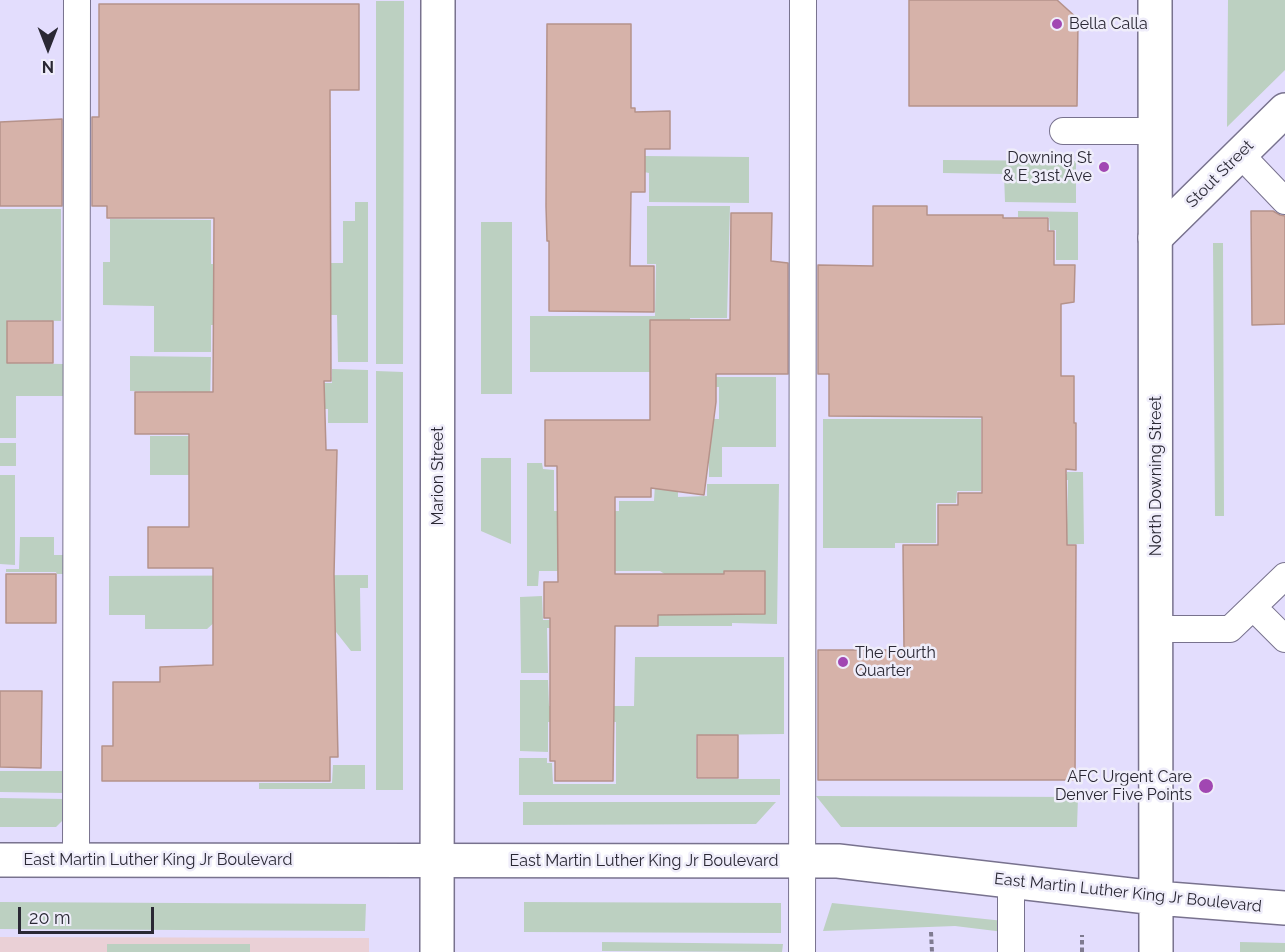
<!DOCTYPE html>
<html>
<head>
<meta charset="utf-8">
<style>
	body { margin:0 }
	#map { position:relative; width:1285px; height:952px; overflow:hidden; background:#e3ddfd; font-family:Raleway,sans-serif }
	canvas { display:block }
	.north { position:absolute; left:18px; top:18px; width:60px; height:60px; -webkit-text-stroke:4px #efedfa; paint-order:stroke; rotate:180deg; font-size:16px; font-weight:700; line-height:24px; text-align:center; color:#2a2834 }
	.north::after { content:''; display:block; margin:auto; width:21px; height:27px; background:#2a2834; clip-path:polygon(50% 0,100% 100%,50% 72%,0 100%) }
	.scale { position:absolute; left:18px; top:907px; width:136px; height:27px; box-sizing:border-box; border:3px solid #2a2834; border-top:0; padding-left:8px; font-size:18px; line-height:21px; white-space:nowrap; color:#2a2834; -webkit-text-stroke:4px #efedfa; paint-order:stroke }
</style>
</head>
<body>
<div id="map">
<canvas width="1285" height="952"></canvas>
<div class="north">N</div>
<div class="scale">20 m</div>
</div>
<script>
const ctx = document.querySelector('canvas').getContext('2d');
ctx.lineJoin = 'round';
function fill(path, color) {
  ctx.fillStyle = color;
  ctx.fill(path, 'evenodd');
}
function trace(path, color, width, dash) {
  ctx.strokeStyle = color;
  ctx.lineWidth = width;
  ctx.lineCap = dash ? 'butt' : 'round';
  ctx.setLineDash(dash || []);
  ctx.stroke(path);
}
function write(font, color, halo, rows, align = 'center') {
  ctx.font = font + ' Raleway,sans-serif';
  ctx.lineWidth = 5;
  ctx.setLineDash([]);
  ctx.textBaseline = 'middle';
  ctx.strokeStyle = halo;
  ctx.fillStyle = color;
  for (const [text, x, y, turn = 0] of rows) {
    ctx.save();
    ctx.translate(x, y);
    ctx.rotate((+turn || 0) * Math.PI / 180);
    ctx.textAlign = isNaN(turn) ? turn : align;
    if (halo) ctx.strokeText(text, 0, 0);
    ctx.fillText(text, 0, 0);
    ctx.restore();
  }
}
const education = new Path2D(`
	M0 937 369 938V952H0Z`);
const green = new Path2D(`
	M1228 0H1285V70L1227 127Z
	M376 1H404L403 364H376Z
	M644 156 749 157V203L649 202V173L644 172Z
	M943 160 1076 161V203L1005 202 1004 174 943 173Z
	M355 202H368V362H338L337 315 224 314V263H343V221H355Z
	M647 206H730L727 318H690V385L652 372H530V316H655L656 264H647Z
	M0 209H61V321L7 320V363L63 364V396H16V438H0Z
	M1018 211 1078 212V260H1056V230H1050L1049 217H1018Z
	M110 219 211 220V264H222V325H211V352H154V306L103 305V262H110Z
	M481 222H512V394H481Z
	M1213 243H1223L1224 516H1215Z
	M130 356 211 357 210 407H187L186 392 130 391Z
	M332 369 368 370V423H328V409H319V383H332Z
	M376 371 403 372V790H376Z
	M700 377H776V447H722V477H709V457H685L700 419H719V387H700Z
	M823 419H981V491H957L956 503H936V543H895V548H823Z
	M150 436H210L205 475H150Z
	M0 443H16V466H0Z
	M481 458H511V544L481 531Z
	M527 463H542L543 469 554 470V511H619V501H654L655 484H678V497L707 496V484H779L777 624 732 623V626H658V615H674V580L660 571H539L538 586H527Z
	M1067 472H1083L1084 544 985 545 1057 525H1067L1068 480H1057V474H1067Z
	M0 475H15V565L0 564Z
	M20 537H54V555H68V574H57L56 572H6V569H19Z
	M368 575V588H360L361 651H351L325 618 217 620 207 629H145V615H109V576Z
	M542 596 543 620H555V628H547L548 673H521L520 597Z
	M635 657H784V734L696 735V779H780V795H519V758H547V763H552L553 784H616V722H548V752L520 751V680H548L549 706H634Z
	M333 765H365V789H259V783H332Z
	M0 771H65V793L0 792Z
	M816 796 1078 797 1077 827H841Z
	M0 798 65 799V818L56 827H0Z
	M523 802H776L756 824 523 825Z
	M0 902 366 904 365 931 0 929Z
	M524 902 781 903V933L524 932Z
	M832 903 1004 921V932L955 926 823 931Z
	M602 942 783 944 782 952 602 951Z
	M1240 942 1285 943V952H1240Z
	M107 944H250V952H107Z`);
const building = new Path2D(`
	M909 0H1057L1078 19 1077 106H909Z
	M99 4H359V90H330L331 381H324L326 450H337L334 574 338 757H330V781H102V746H113V682H160V667L213 665V568H148V527H189V434H135V392H213L214 218H107V206H92V117H99Z
	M547 24H631V108H635V112L670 111V149H645V192H631L630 266H654V312L549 311V241H547L546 206Z
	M62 119V206H0V122Z
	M873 206H927V215H1003V218H1048V231H1054V265H1075L1074 302 1061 304V376H1074V423H1076V470L1066 469 1067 545H1076L1075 780H818V650H904L903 545H938V505H958V493H982V417L829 416V374H818V265L873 266Z
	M1251 211H1273L1280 215 1285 216V324L1252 325Z
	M731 213H772L771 261 788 263V374H716V402L704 495 651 488V497H615V574H724V571H765V614L658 615V626H615L613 781H555V761H550V618H544V582H558L557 466H545V420H650V320H730Z
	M7 321H53V363H7Z
	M6 574H56V623H6Z
	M0 691H42L41 768 0 767Z
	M697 735H738V778H697Z`);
const path = new Path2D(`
	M931 932 932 952
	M1082 952V935`);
const lane = new Path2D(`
	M1063 131H1155
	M1240 154 1285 201
	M1254 608 1285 639
	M1156 629H1230L1285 576
	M76 860 77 0
	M1011 881V952
	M802 952 803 0`);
const street = new Path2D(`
	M1155 238 1285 110
	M437 952 438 0`);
const secondary = new Path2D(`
	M1155 0 1156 952
	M0 860 838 861 1156 898 1285 908`);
const markers = [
	[1057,24,6,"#a147b2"],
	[1104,167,6,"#a147b2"],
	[843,662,6,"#a147b2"],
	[1206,786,8,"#a147b2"]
];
const poiNames = [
	["Bella Calla",1069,24],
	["Downing St",1092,158,"right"],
	["& E 31st Ave",1092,176,"right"],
	["The Fourth",855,653],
	["Quarter",855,671],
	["AFC Urgent Care",1192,777,"right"],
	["Denver Five Points",1192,795,"right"]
];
const streetNames = [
	["Stout Street",1220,174,-45],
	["Marion Street",438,476,-90],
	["North Downing Street",1156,476,-90],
	["East Martin Luther King Jr Boulevard",158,860],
	["East Martin Luther King Jr Boulevard",644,861],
	["East Martin Luther King Jr Boulevard",1128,893,6]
];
fill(education, '#ead0d6');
fill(green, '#bcd0c1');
fill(building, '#d6b2a9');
trace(building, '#b5928a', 1.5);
trace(lane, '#78728e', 28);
trace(street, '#78728e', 36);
trace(secondary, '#78728e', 36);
trace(path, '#7f7b90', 4, [4.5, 3]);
trace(lane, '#fff', 26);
trace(street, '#fff', 33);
trace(secondary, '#fff', 33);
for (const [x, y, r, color] of markers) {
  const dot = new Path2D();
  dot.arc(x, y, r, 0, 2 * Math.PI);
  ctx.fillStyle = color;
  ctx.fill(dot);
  trace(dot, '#efedfa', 2);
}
write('16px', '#2a2834', '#efedfa', poiNames, 'left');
write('16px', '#2a2834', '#efedfa', streetNames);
</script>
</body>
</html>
